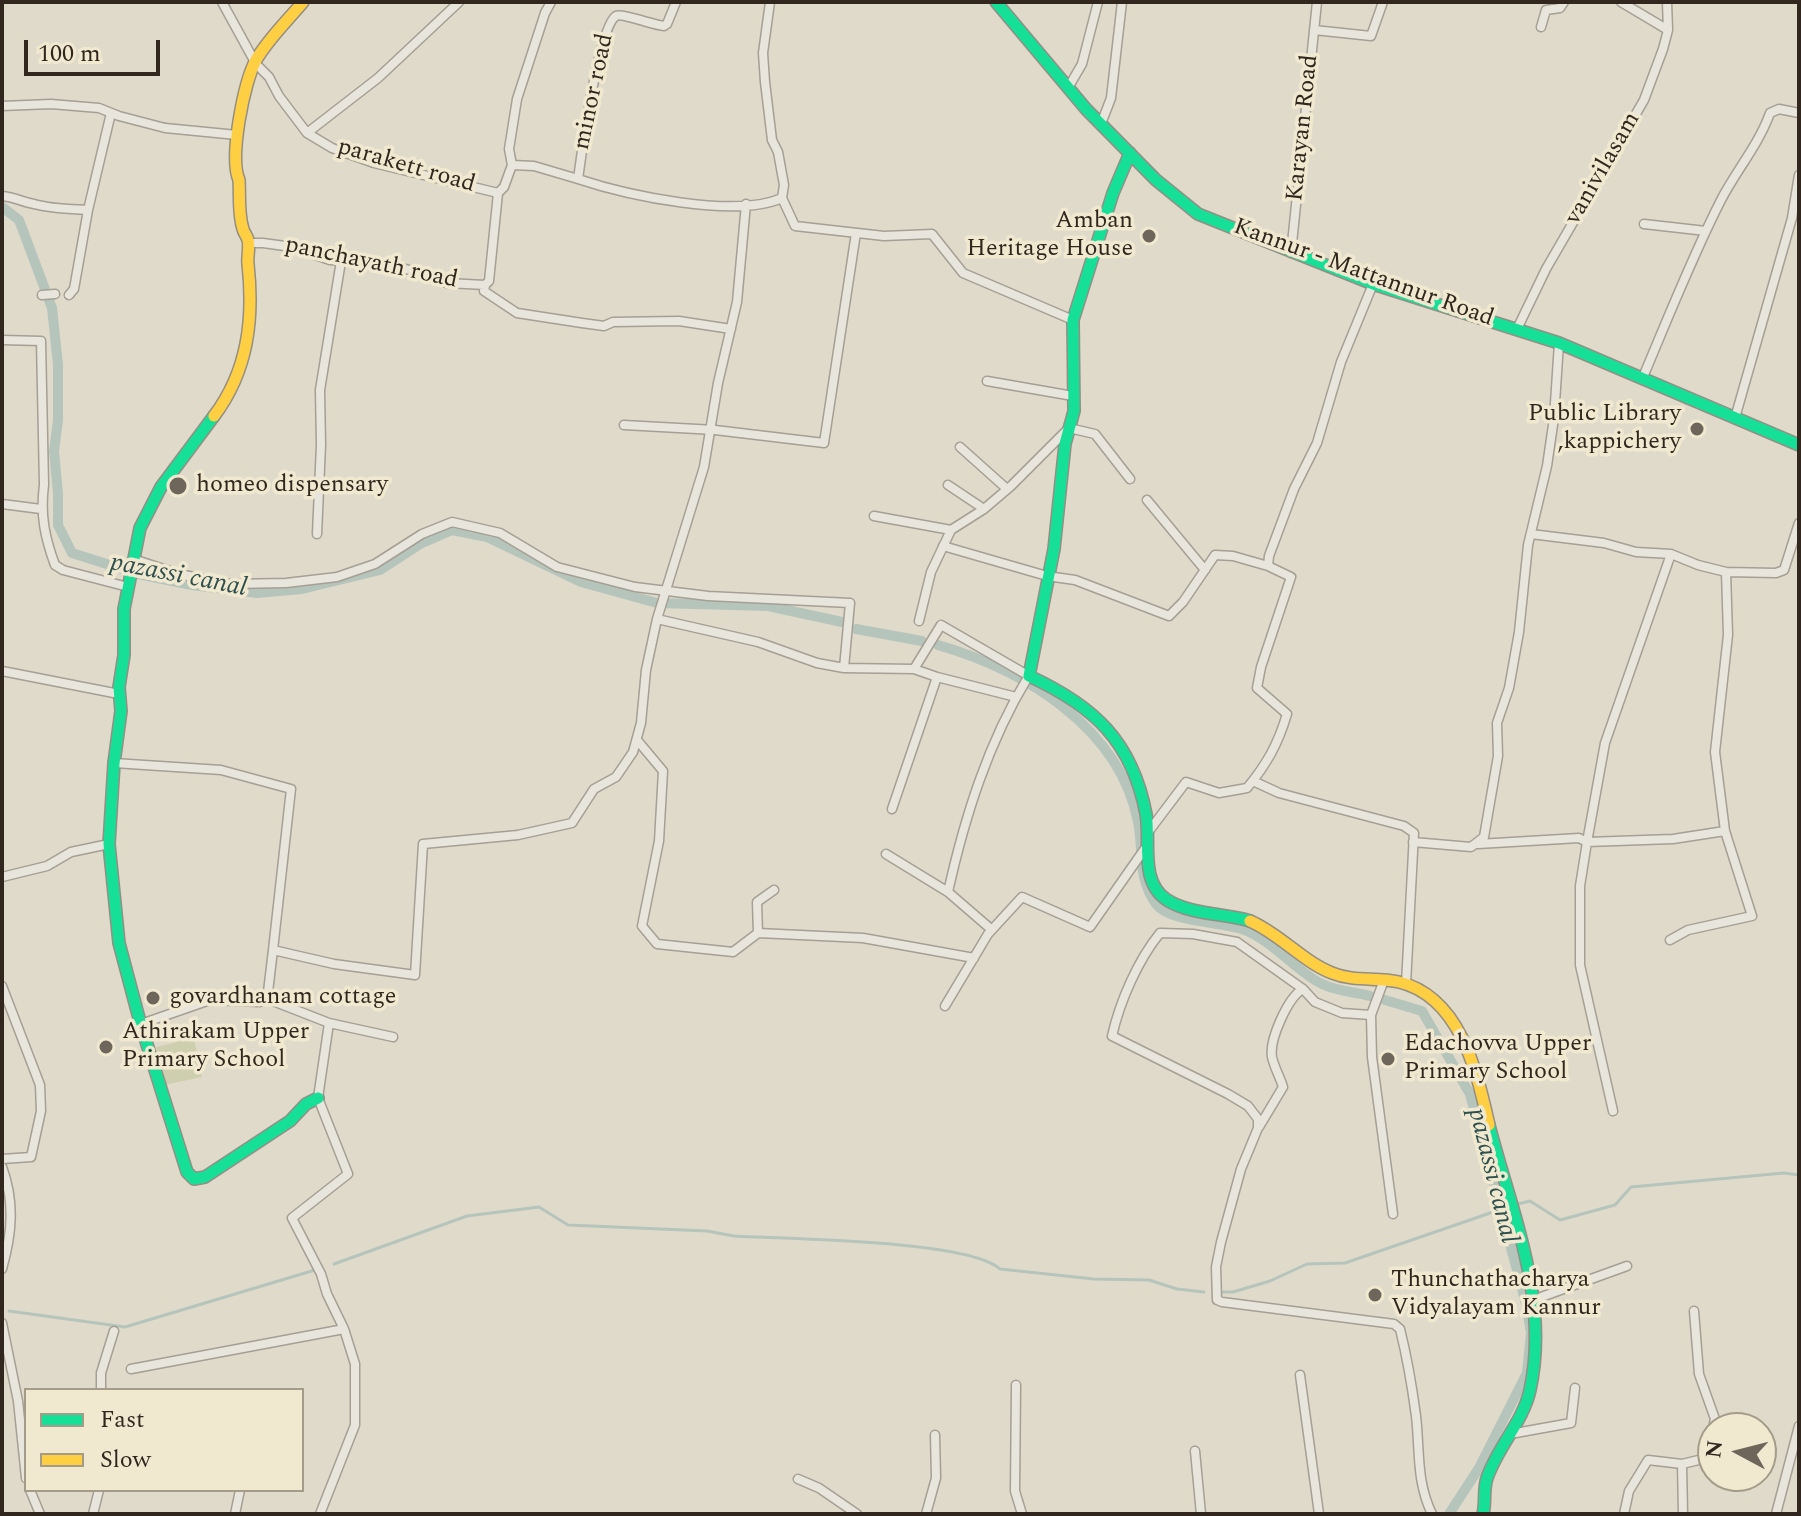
<!DOCTYPE html>
<html>
<head>
<meta charset="utf-8">
<style>
	body { margin:0 }
	#map { position:relative; width:1801px; height:1516px; overflow:hidden; background:#e0dacb; font-family:Spectral,serif }
	canvas { display:block }
	.frame { position:absolute; inset:0; border:4px solid #32271e; pointer-events:none }
	.legend { position:absolute; left:24px; top:1388px; width:280px; height:104px; box-sizing:border-box; background:#f1e8d0; border:2px solid #a59b89; margin:0; padding:10px 14px; list-style:none; font-size:24px; color:#32271e }
	.legend li { display:flex; align-items:center; gap:16px; height:40px }
	.legend b { width:40px; border:2px solid #a59b89 }
	.north { position:absolute; left:1697px; top:1412px; width:80px; height:80px; box-sizing:border-box; background:#f1e8d0; border:2px solid #a59b89; border-radius:50%; rotate:277deg; font-size:22px; font-weight:700; line-height:32px; text-align:center; color:#32271e }
	.north::after { content:''; display:block; margin:auto; width:28px; height:36px; background:#6f665b; clip-path:polygon(50% 0,100% 100%,50% 72%,0 100%) }
	.scale { position:absolute; left:24px; top:40px; width:136px; height:36px; box-sizing:border-box; border:4px solid #32271e; border-top:0; padding-left:10px; font-size:24px; line-height:28px; white-space:nowrap; color:#32271e; -webkit-text-stroke:6px #f1e8d0; paint-order:stroke }
</style>
</head>
<body>
<div id="map">
<canvas width="1801" height="1516"></canvas>
<div class="frame"></div>
<ul class="legend">
<li><b style="height:10px;background:#16e098"></b>Fast</li>
<li><b style="height:10px;background:#ffcf43"></b>Slow</li>
</ul>
<div class="north">N</div>
<div class="scale">100 m</div>
</div>
<script>
const ctx = document.querySelector('canvas').getContext('2d');
ctx.lineJoin = 'round';
function fill(path, color) {
  ctx.fillStyle = color;
  ctx.fill(path, 'evenodd');
}
function trace(path, color, width, dash) {
  ctx.strokeStyle = color;
  ctx.lineWidth = width;
  ctx.lineCap = dash ? 'butt' : 'round';
  ctx.setLineDash(dash || []);
  ctx.stroke(path);
}
function write(font, color, halo, rows, align = 'center') {
  ctx.font = font + ' Spectral,serif';
  ctx.lineWidth = 7;
  ctx.setLineDash([]);
  ctx.textBaseline = 'middle';
  ctx.strokeStyle = halo;
  ctx.fillStyle = color;
  for (const [text, x, y, turn = 0] of rows) {
    ctx.save();
    ctx.translate(x, y);
    ctx.rotate((+turn || 0) * Math.PI / 180);
    ctx.textAlign = isNaN(turn) ? turn : align;
    if (halo) ctx.strokeText(text, 0, 0);
    ctx.fillText(text, 0, 0);
    ctx.restore();
  }
}
const green = new Path2D(`
	M194 1038 202 1077 164 1085 156 1047Z`);
const stream = new Path2D(`
	M1518 1204 1530 1201 1560 1220 1615 1205 1631 1187 1784 1173 1799 1175
	M334 1264 467 1216 539 1207 568 1225 707 1231 734 1236C785 1239 969 1240 1000 1269L1094 1279 1149 1280 1177 1289 1204 1292
	M1223 1292H1233L1270 1281 1307 1264 1345 1263 1496 1211
	M9 1311 125 1327 315 1270`);
const canal = new Path2D(`
	M2 207 19 220 52 308 58 365V420L54 451 58 494V525L72 553 138 574 192 585 257 593 302 589 380 570 420 544 452 530 487 537 581 582 657 603 768 606 842 622
	M856 629 922 641
	M938 645C1024 670 1120 727 1138 822 1144 851 1137 878 1156 904 1169 922 1220 922 1242 929 1273 940 1295 971 1322 984 1336 991 1355 992 1370 996
	M1385 1000 1422 1011 1470 1094 1526 1304 1531 1333 1527 1373 1479 1468 1449 1514`);
const street = new Path2D(`
	M222 2 256 64 269 77 279 96 307 133 332 148 374 163 498 193
	M1621 2 1668 30
	M1541 27 1546 10 1560 8 1564 2
	M1314 30 1371 36 1383 2
	M1068 88 1082 64 1098 2
	M2 106 51 104 99 108 119 116 165 128 237 135
	M1101 124 1111 98 1122 2
	M307 133 378 78 459 2
	M512 165 534 166 578 179C581 155 599 26 616 16 621 13 654 25 664 26L667 24 676 2
	M578 179C626 195 735 219 782 198L784 185 778 152 772 140 765 82 763 53 770 2
	M2 196C15 197 22 202 34 204 52 209 70 209 88 210
	M782 198 795 226 884 236 932 234 963 273 1073 320
	M1644 224 1706 231
	M249 243H263L292 247 330 260 370 262 398 267 421 273 447 283 485 285 489 281 498 193 504 187 512 165 509 149 517 99 545 13 551 2
	M1291 253 1317 2
	M485 285 484 291 517 313 582 323 604 326 613 322 679 321 731 329
	M42 295 55 294
	M69 295 74 289 88 210 111 113
	M1517 329 1546 269 1644 100 1663 49 1668 30 1667 2
	M2 340 41 341 44 485C40 515 45 538 55 565L63 570 128 587
	M1643 377C1668 318 1692 257 1721 200 1736 171 1759 144 1770 113L1779 109 1799 113
	M987 381 1073 396
	M1735 418 1792 218 1799 175
	M624 425 715 430 824 443 856 233
	M960 447 1007 489
	M948 485 984 509
	M1147 500 1205 570
	M2 504 41 509
	M874 516 951 530
	M317 534 321 445 320 390 341 261
	M1531 534 1604 543 1636 552 1671 554 1698 565 1726 572 1776 573 1784 570 1799 523
	M943 546 1047 576 1075 580 1169 616 1183 602 1215 555 1233 556 1268 566
	M1671 554 1605 743 1587 842 1673 839 1725 831
	M133 559 179 574 229 584 286 583 337 577 375 564 422 534 452 522 500 533 557 567 635 587 708 596 850 603 844 668 914 669 941 625 1029 676
	M657 619 758 642 817 663 844 668
	M919 621 931 572 951 530 984 509 1011 486 1069 428 1095 434 1130 479
	M2 671 119 694
	M937 677 1016 697
	M637 740 663 771 659 841 642 926 657 944 733 952 758 933
	M114 763 221 770 291 789 273 950
	M1253 781 1279 793 1404 826 1414 833 1406 984
	M892 809 937 677 914 669
	M1149 831 1186 782 1219 793 1247 788C1267 764 1278 744 1287 714L1257 688 1261 667 1291 577 1268 566 1269 556 1294 489 1317 443 1341 362 1373 284
	M1413 842 1471 847 1484 837 1498 756 1497 723 1509 688 1519 632 1528 545 1547 466 1554 418 1559 343
	M1478 844 1579 838 1587 842 1580 886V965L1613 1111
	M886 854 948 892 992 930
	M2 877 47 866 71 852 109 844
	M774 890 757 902 758 933 863 938 974 958
	M948 892C965 816 988 743 1028 677
	M1670 940 1688 930 1752 916 1725 831 1715 752 1728 635 1726 572
	M1384 980 1371 1015 1372 1057 1393 1214
	M2 986 40 1085 41 1111 31 1157 2 1159
	M265 998 329 1023
	M945 1006 988 934 1022 897 1090 927 1146 847
	M1371 1015 1342 1013 1315 1002 1303 989 1237 942 1193 934 1160 933C1138 960 1120 1001 1112 1036L1228 1094 1248 1106 1258 1119V1128L1241 1169 1221 1242 1216 1267 1217 1300 1222 1302 1394 1324 1400 1329C1407 1357 1412 1386 1416 1416 1420 1450 1416 1481 1432 1514
	M141 1024 210 1000 260 1002 268 992 273 950 334 964 415 975 423 844 518 835 572 823 594 789 616 777 633 752 641 723 646 670 657 619 704 467 718 383 737 302 746 204
	M1259 1127 1283 1087C1280 1077 1274 1067 1272 1057 1269 1040 1288 997 1303 989
	M2 1167C15 1202 12 1234 2 1269
	M1533 1300 1627 1266
	M1694 1311 1699 1374 1715 1419 1713 1428
	M2 1323 18 1401 26 1478
	M131 1369 344 1329
	M1300 1375 1319 1514
	M1016 1385 1015 1491 1022 1514
	M101 1390V1373L114 1331
	M1510 1434 1571 1423 1575 1388
	M1195 1451 1201 1514
	M798 1479 819 1488 857 1514
	M30 1490 40 1514
	M93 1514 99 1490
	M235 1514 240 1490
	M320 1514 355 1425V1364L344 1329 327 1294 321 1274 292 1218 348 1174 318 1098 329 1023 393 1037
	M926 1514 936 1478 935 1435
	M1624 1514 1629 1491 1648 1460 1682 1464
	M1683 1514 1682 1464 1707 1458 1713 1430
	M1776 1514 1799 1426`);
const fast = new Path2D(`
	M996 2 1086 109 1156 180 1198 214 1373 284 1559 343 1799 445
	M1130 153 1113 193 1073 320 1074 411 1065 444 1054 549 1029 676C1094 706 1132 741 1146 814 1151 841 1139 882 1167 900 1191 915 1224 913 1250 921
	M214 416 161 487 140 528 124 609V655L119 687 121 711 114 763 109 844 119 943 140 1022 187 1172 194 1179 205 1177 290 1121 306 1104 318 1098
	M1483 1514C1486 1502 1483 1489 1487 1478 1498 1446 1523 1422 1530 1390 1550 1299 1511 1211 1489 1125`);
const slow = new Path2D(`
	M214 416C248 371 254 319 248 264 247 257 250 247 248 240 247 236 244 233 243 229 238 214 240 195 239 180 229 157 244 82 256 60 268 39 288 20 303 2
	M1250 921C1280 934 1302 961 1332 973 1354 982 1377 977 1399 982 1461 997 1477 1073 1489 1125`);
const markers = [
	[1149,236,8,"#6f665b"],
	[1697,429,8,"#6f665b"],
	[178,486,10,"#6f665b"],
	[153,998,8,"#6f665b"],
	[106,1047,8,"#6f665b"],
	[1388,1059,8,"#6f665b"],
	[1375,1295,8,"#6f665b"]
];
const streetNames = [
	["minor road",595,92,-78],
	["Karayan Road",1304,128,-84],
	["parakett road",406,167,16],
	["vanivilasam",1604,169,-60],
	["panchayath road",371,264,12],
	["Kannur - Mattannur Road",1363,274,20]
];
const poiNames = [
	["Amban",1133,222,"right"],
	["Heritage House",1133,250,"right"],
	["Public Library",1681,415,"right"],
	[",kappichery",1681,443,"right"],
	["homeo dispensary",196,486],
	["govardhanam cottage",169,998],
	["Athirakam Upper",122,1033],
	["Primary School",122,1061],
	["Edachovva Upper",1404,1045],
	["Primary School",1404,1073],
	["Thunchathacharya",1391,1281],
	["Vidyalayam Kannur",1391,1309]
];
const waterNames = [
	["pazassi canal",178,577,11],
	["pazassi canal",1491,1176,76]
];
fill(green, '#cecfae');
trace(stream, '#b6c5bc', 3);
trace(canal, '#b6c5bc', 10);
trace(street, '#a59f94', 11);
trace(fast, '#958e84', 14);
trace(slow, '#958e84', 14);
trace(street, '#e8e5dc', 8);
trace(fast, '#16e098', 11);
trace(slow, '#ffcf43', 11);
for (const [x, y, r, color] of markers) {
  const dot = new Path2D();
  dot.arc(x, y, r, 0, 2 * Math.PI);
  ctx.fillStyle = color;
  ctx.fill(dot);
  trace(dot, '#f1e8d0', 3);
}
write('24px', '#32271e', '#f1e8d0', streetNames);
write('24px', '#32271e', '#f1e8d0', poiNames, 'left');
write('italic 26px', '#2e504e', '#f1e8d0', waterNames);
</script>
</body>
</html>
